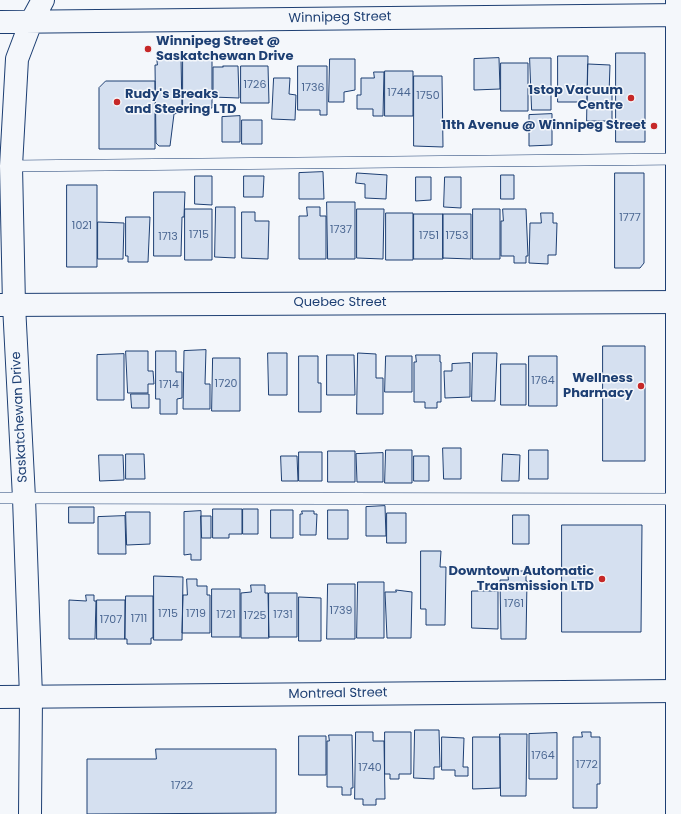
<!DOCTYPE html>
<html>
<head>
<meta charset="utf-8">
<style>
	body { margin:0 }
	canvas { display:block; background:#f4f7fb }
</style>
</head>
<body>
<canvas width="681" height="814"></canvas>
<script>
const ctx = document.querySelector('canvas').getContext('2d');
ctx.lineJoin = 'round';
function fill(path, color) {
  ctx.fillStyle = color;
  ctx.fill(path, 'evenodd');
}
function trace(path, color, width, dash) {
  ctx.strokeStyle = color;
  ctx.lineWidth = width;
  ctx.lineCap = dash ? 'butt' : 'round';
  ctx.setLineDash(dash || []);
  ctx.stroke(path);
}
function write(font, color, halo, rows, align = 'center') {
  ctx.font = font + ' Poppins,sans-serif';
  ctx.lineWidth = 3;
  ctx.setLineDash([]);
  ctx.textBaseline = 'middle';
  ctx.strokeStyle = halo;
  ctx.fillStyle = color;
  for (const [text, x, y, turn = 0] of rows) {
    ctx.save();
    ctx.translate(x, y);
    ctx.rotate((+turn || 0) * Math.PI / 180);
    ctx.textAlign = isNaN(turn) ? turn : align;
    if (halo) ctx.strokeText(text, 0, 0);
    ctx.fillText(text, 0, 0);
    ctx.restore();
  }
}
const building = new Path2D(`
	M616 53H645V142H616Z
	M558 56H588L587 102H558Z
	M157 57H181L182 112 174 114 170 146H159L156 143 155 65H157Z
	M183 57H212V108H183Z
	M499 58 500 89 474 90V59Z
	M530 58H551V110H532Z
	M330 59H355V90L344 92V102H329Z
	M501 63H528V111H501Z
	M588 64 610 65 609 94H612V121H587Z
	M223 66H238L239 98 213 97V67H223Z
	M241 66H268L269 103H241Z
	M298 66H327V115H320V110H298Z
	M385 71H413V116H385Z
	M374 72H384L383 116H373V109H357V95H361V78H374Z
	M414 76H442L443 147 414 146Z
	M274 78H290L289 94 296 95 295 120 272 119Z
	M106 81H155V149H99V88Z
	M552 114V145L529 146V115Z
	M240 116V142H222V117Z
	M242 120H262V144H242Z
	M323 172 324 199H299V173Z
	M357 173 387 175 386 199 365 198V184L356 183Z
	M615 173H644V263L640 268H615Z
	M501 175H514V199H501Z
	M195 176H212V205L195 204Z
	M244 176H264L263 197H244Z
	M416 177H431V200L416 201Z
	M445 177H461V208L444 207Z
	M67 185H97V267H67Z
	M154 192H185L184 217H182L181 256H154Z
	M327 202H355V259H328Z
	M216 207H235V258L215 257Z
	M307 207H320V216H326V259H299V216H307Z
	M185 209H212V260H185Z
	M357 209H384L383 259 357 258Z
	M473 209H500V259H473Z
	M503 209H526L528 256H526V263H514V256H501V221H503Z
	M242 212H255V221H269L268 259 242 258Z
	M386 213H413V260H386Z
	M541 213H553V223H557L556 255H548V264L529 263 530 223H541Z
	M414 214H443V259H414Z
	M443 214H471V259L443 258Z
	M126 217H150L148 262H128V256H126Z
	M98 222 124 223 123 259H98Z
	M603 346H645V461H603Z
	M206 350 205 384H210V409H183L184 351Z
	M126 351H148V371H153L154 384H148V393H128Z
	M156 351H176V372H182V398L177 399V414H160V399H156Z
	M268 353H287V395H269Z
	M358 353 376 354V378H383V414H357Z
	M473 353H497L495 401H472Z
	M124 354V400H97V355Z
	M327 355H354L355 395H327Z
	M416 355H440V362H441V402H437V408H425V402H414V362H416Z
	M299 356H318V383H321V412H299Z
	M386 356H412V392H385Z
	M529 356H557V406H529Z
	M213 358H240V411H212Z
	M470 363V397L445 398 444 371H452V364Z
	M501 364H526V405H501Z
	M131 394H149V408H132Z
	M443 448H461V479H444Z
	M386 450H412V483H385Z
	M529 450H548V479H529Z
	M328 451H355V482H328Z
	M299 452H322V481H299Z
	M383 453V482H357L356 454Z
	M126 454H144L145 479H126Z
	M503 454 520 455 519 481H502Z
	M99 455H123L124 480 100 481Z
	M281 456H297L298 481H282Z
	M414 456H429V481H414Z
	M385 506 386 536H366V507Z
	M69 507H94V523H69Z
	M213 509H242V534H229V538H213Z
	M243 509H258V534H243Z
	M271 510H293V538H271Z
	M328 510H348V539H328Z
	M201 511V560H191V554L184 555V512Z
	M302 511H314V514H317L316 535H300V514H302Z
	M126 512H150V544L127 545Z
	M387 513H406V543H387Z
	M513 515H529V544H513Z
	M125 516 126 554H98V517Z
	M201 516H211V538H202Z
	M562 525H642L641 632H562Z
	M421 551H441L440 567H446L445 625H426V609H421Z
	M508 571H526V581H527L526 639H501L500 580H508Z
	M154 576 183 577 182 640H154Z
	M187 579H197V586H207V595H210V633H182L183 595H187Z
	M358 582H384V638H357Z
	M328 584H355V639H327Z
	M251 585H265V593H268L269 638H241V593L251 592Z
	M212 589H240V637H212Z
	M396 590 412 592 411 638H387L385 592H396Z
	M472 591H498V629L472 628Z
	M269 593H297V637H269Z
	M86 595H94V601H96L95 639H69V600L86 601Z
	M126 596H153V638H151V644H127V639H125Z
	M299 597 321 598V641H299Z
	M97 600H125V639H97Z
	M415 730H439L440 767H434V779L414 778Z
	M356 732H373V741H384L385 799H376V805H363V799H355Z
	M385 732H411V774H399V779H390V774H385Z
	M582 732H591V737H600V784H597V808H573V737H582Z
	M557 733V779H529V734Z
	M500 734H527L526 796H501Z
	M329 735H352L353 788H351V795H342V787H327V741H329Z
	M299 736H326V775H299Z
	M442 737 464 738 463 767H468V776H455V770H442Z
	M473 737H500V788L473 789Z
	M156 749H276V813L87 814V759H156Z`);
const lane = new Path2D(`
	M11 166 680 159
	M0 498 677 499`);
const street = new Path2D(`
	M677 0V15
	M0 305 681 302
	M0 697 676 691`);
const secondary = new Path2D(`
	M0 22 681 15
	M30 814 31 697 24 498 14 305 11 166 17 59 31 22 43 0
	M677 814V15`);
const markers = [
	[148,49,4,"#c62828"],
	[631,98,4,"#c62828"],
	[117,102,4,"#c62828"],
	[654,126,4,"#c62828"],
	[641,386,4,"#c62828"],
	[602,579,4,"#c62828"]
];
const numberNames = [
	["1726",255,85],
	["1736",313,88],
	["1744",399,93],
	["1750",428,96],
	["1777",630,218],
	["1021",82,226],
	["1737",341,230],
	["1715",199,235],
	["1751",429,236],
	["1753",457,236],
	["1713",168,237],
	["1764",543,381],
	["1720",226,384],
	["1714",169,385],
	["1761",514,604],
	["1739",341,611],
	["1715",168,614],
	["1719",196,614],
	["1721",226,615],
	["1731",283,615],
	["1725",255,616],
	["1711",139,619],
	["1707",111,620],
	["1764",543,756],
	["1772",587,765],
	["1740",370,768],
	["1722",182,786]
];
const streetNames = [
	["Winnipeg Street",340,18,-1],
	["Quebec Street",340,303],
	["Saskatchewan Drive",20,417,-93],
	["Montreal Street",338,694,-1]
];
const poiNames = [
	["Winnipeg Street @",156,42,"left"],
	["Saskatchewan Drive",156,57,"left"],
	["1stop Vacuum",623,91],
	["Centre",623,106],
	["Rudy's Breaks",125,95,"left"],
	["and Steering LTD",125,110,"left"],
	["11th Avenue @ Winnipeg Street",646,126],
	["Wellness",633,379],
	["Pharmacy",633,394],
	["Downtown Automatic",594,572],
	["Transmission LTD",594,587]
];
fill(building, '#d5e0f0');
trace(building, '#1d3f73', 1);
trace(lane, '#1d3f73', 12);
trace(street, '#1d3f73', 24);
trace(secondary, '#1d3f73', 24);
trace(lane, '#f4f7fb', 11);
trace(street, '#f4f7fb', 22);
trace(secondary, '#f4f7fb', 22);
for (const [x, y, r, color] of markers) {
  const dot = new Path2D();
  dot.arc(x, y, r, 0, 2 * Math.PI);
  ctx.fillStyle = color;
  ctx.fill(dot);
  trace(dot, '#f4f7fb', 1.5);
}
write('11px', '#4b6792', null, numberNames);
write('13px', '#1d3f73', '#f4f7fb', streetNames);
write('bold 13px', '#1d3f73', '#f4f7fb', poiNames, 'right');
</script>
</body>
</html>
